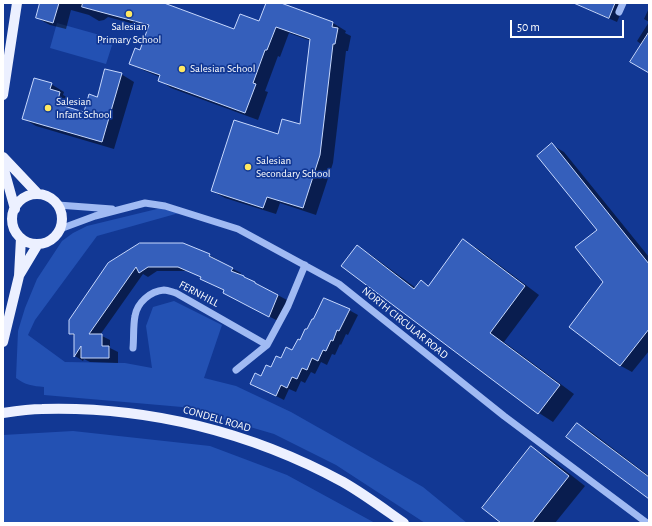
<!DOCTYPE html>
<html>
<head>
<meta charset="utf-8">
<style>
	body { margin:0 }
	#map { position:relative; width:652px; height:526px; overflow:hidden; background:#123894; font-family:"Alegreya Sans",sans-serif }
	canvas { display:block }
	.frame { position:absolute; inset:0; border:4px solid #fff; pointer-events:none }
	.scale { position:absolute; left:510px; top:20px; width:114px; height:18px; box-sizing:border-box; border:2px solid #fff; border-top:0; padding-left:5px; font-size:12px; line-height:14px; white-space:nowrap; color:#fff; -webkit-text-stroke:3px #123894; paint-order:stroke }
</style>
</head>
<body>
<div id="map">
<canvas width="652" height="526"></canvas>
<div class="frame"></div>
<div class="scale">50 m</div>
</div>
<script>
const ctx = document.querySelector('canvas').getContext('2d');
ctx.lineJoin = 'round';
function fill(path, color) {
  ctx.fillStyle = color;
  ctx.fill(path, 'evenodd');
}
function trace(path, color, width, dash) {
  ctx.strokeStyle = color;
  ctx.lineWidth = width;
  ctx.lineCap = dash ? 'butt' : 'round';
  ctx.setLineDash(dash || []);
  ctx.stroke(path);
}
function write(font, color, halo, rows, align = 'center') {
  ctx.font = font + ' "Alegreya Sans",sans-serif';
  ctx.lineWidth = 3.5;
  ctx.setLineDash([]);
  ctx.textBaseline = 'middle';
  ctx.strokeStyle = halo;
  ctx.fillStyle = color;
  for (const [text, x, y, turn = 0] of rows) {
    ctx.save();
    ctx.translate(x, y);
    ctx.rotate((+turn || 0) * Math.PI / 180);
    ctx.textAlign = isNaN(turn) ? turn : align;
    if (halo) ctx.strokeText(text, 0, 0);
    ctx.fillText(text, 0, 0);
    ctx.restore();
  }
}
const green = new Path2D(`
	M57 23 114 39 106 64 50 48Z
	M161 208 179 213 97 236 35 320 28 335 65 362 125 363 152 368 146 326 153 307 174 301 222 325 204 378 236 386 291 412 423 487 467 523H425L336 465 274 434 182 407 44 395V387C33 386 25 385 16 378L18 331 25 308 37 279 62 241 73 233 87 226Z
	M73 431 210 446 287 475 375 523H3V435Z`);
const shadow = new Path2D(`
	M41 3H164L235 30 260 22 267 3H278L333 23 346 31 345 33 351 36 348 51H346L333 163 316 215 280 203 276 214 225 198 212 191 278 135 301 126 311 41 289 33 280 57 278 56 265 91 268 92 258 120 171 88 159 80 160 77 143 70 130 63 141 51 149 28 108 17 104 20 99 21 89 15 71 10 66 29 50 25 37 18Z
	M574 3H619L624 6 617 22Z
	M649 8V72L642 45 637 41 649 22 644 19Z
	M121 74 134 82 114 149 36 126 24 119 51 84 64 92 63 95 73 100 70 109 84 113Z
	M552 145 564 152 649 257V351L632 372 621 366 570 327 605 282 598 231Z
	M463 241 478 249 539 295 504 342 574 394 553 422 539 413 342 266 357 246 371 255 416 288 421 282 429 286Z
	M209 255 218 260 217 261 241 273 240 275 287 300 278 321 233 298 225 291 210 283 202 277 187 271H157L148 277 143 274 100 335 110 340V348L118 352V363L90 362 84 359 83 361 75 356V336L70 334 109 263Z
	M349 310 358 315 348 335 346 334 341 345 340 344 335 355 332 354 327 365 321 362 315 374 311 372 305 383 301 381 296 392 289 389 284 400 260 388 262 377 281 360 293 352 301 341Z
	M577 424 590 431 649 476V498Z
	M532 448 548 457 585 486 555 523H503Z`);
const building = new Path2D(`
	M40 3H59L53 23 36 18Z
	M83 3H164L234 29 240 14 259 21 266 3H281L333 22 332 27 338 28 335 44H333L320 155 303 208 267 197 263 208 211 191 234 120 278 134 282 119 300 124 310 39 276 27 267 50H265L253 83 256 84 245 113 158 81 160 75 129 64 135 48 140 50 149 25 82 7Z
	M574 3H615L609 18Z
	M649 32V73L630 62Z
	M105 69 122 73 102 142 22 119 34 78 52 83 50 89 60 92 57 104 84 112 89 94 97 97Z
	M552 143 649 264V329L620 366 569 327 603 282 575 247 597 230 537 156Z
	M463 239 525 286 490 333 560 385 538 414 341 266 357 245 414 289 421 280 428 286Z
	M140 243H183L210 254 209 256 233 268 231 271 244 276V277L255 282V283L278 295 269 317 223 293 224 290 200 279 201 277 178 267H148L139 273 136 267 89 334H102V346H109V358H81V346L74 357V334H69V320L108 263Z
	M324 298 350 309 339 331 337 330 333 341 331 340 326 351 323 350 318 361 312 358 307 370 302 368 297 379 292 377 287 388 281 385 276 396 250 384 255 373 261 376 266 365 271 367 276 356 281 358 286 347 292 350 298 339 300 340 305 329H307L312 319H313Z
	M577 423 649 477V499L566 437Z
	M531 446 569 476 532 523H501L482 508Z`);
const minor = new Path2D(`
	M619 12 623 3
	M58 205 112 209
	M60 229 95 216 145 203 165 206 238 229 339 284 504 416 647 523
	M133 348C134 338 133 326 135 316 137 303 150 291 164 290 168 290 172 292 176 293L267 345
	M236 370 267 345 288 306 305 265`);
const major = new Path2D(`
	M3 95 17 3
	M3 157 38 194
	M3 166 15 209
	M12 219a25 25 0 1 1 50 0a25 25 0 1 1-50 0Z
	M20 274 38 244
	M3 342 19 276 21 238
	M3 413C16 411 29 409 42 409 147 406 251 432 343 482 364 494 384 509 404 523`);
const markers = [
	[129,14,4,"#ffe862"],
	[182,69,4,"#ffe862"],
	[48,108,4,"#ffe862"],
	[248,167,4,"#ffe862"]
];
const poiNames = [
	["Salesian",129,27,"center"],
	["Primary School",129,40,"center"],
	["Salesian School",190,69],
	["Salesian",56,102],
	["Infant School",56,115],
	["Salesian",256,161],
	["Secondary School",256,174]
];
const streetNames = [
	["FERNHILL",199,294,28],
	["NORTH CIRCULAR ROAD",405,323,39],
	["CONDELL ROAD",217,419,16]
];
fill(green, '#2351b3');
fill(shadow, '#0007');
fill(building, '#355fbb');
trace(building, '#c7d8fd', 1);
trace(minor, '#a0baf3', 7);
trace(major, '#ecf0ff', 10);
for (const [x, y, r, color] of markers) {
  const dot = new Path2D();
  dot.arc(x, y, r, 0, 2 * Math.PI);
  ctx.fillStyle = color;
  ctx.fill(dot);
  trace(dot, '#123894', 1.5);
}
write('11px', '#fff', '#123894', poiNames, 'left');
write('11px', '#fff', '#123894', streetNames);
</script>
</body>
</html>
